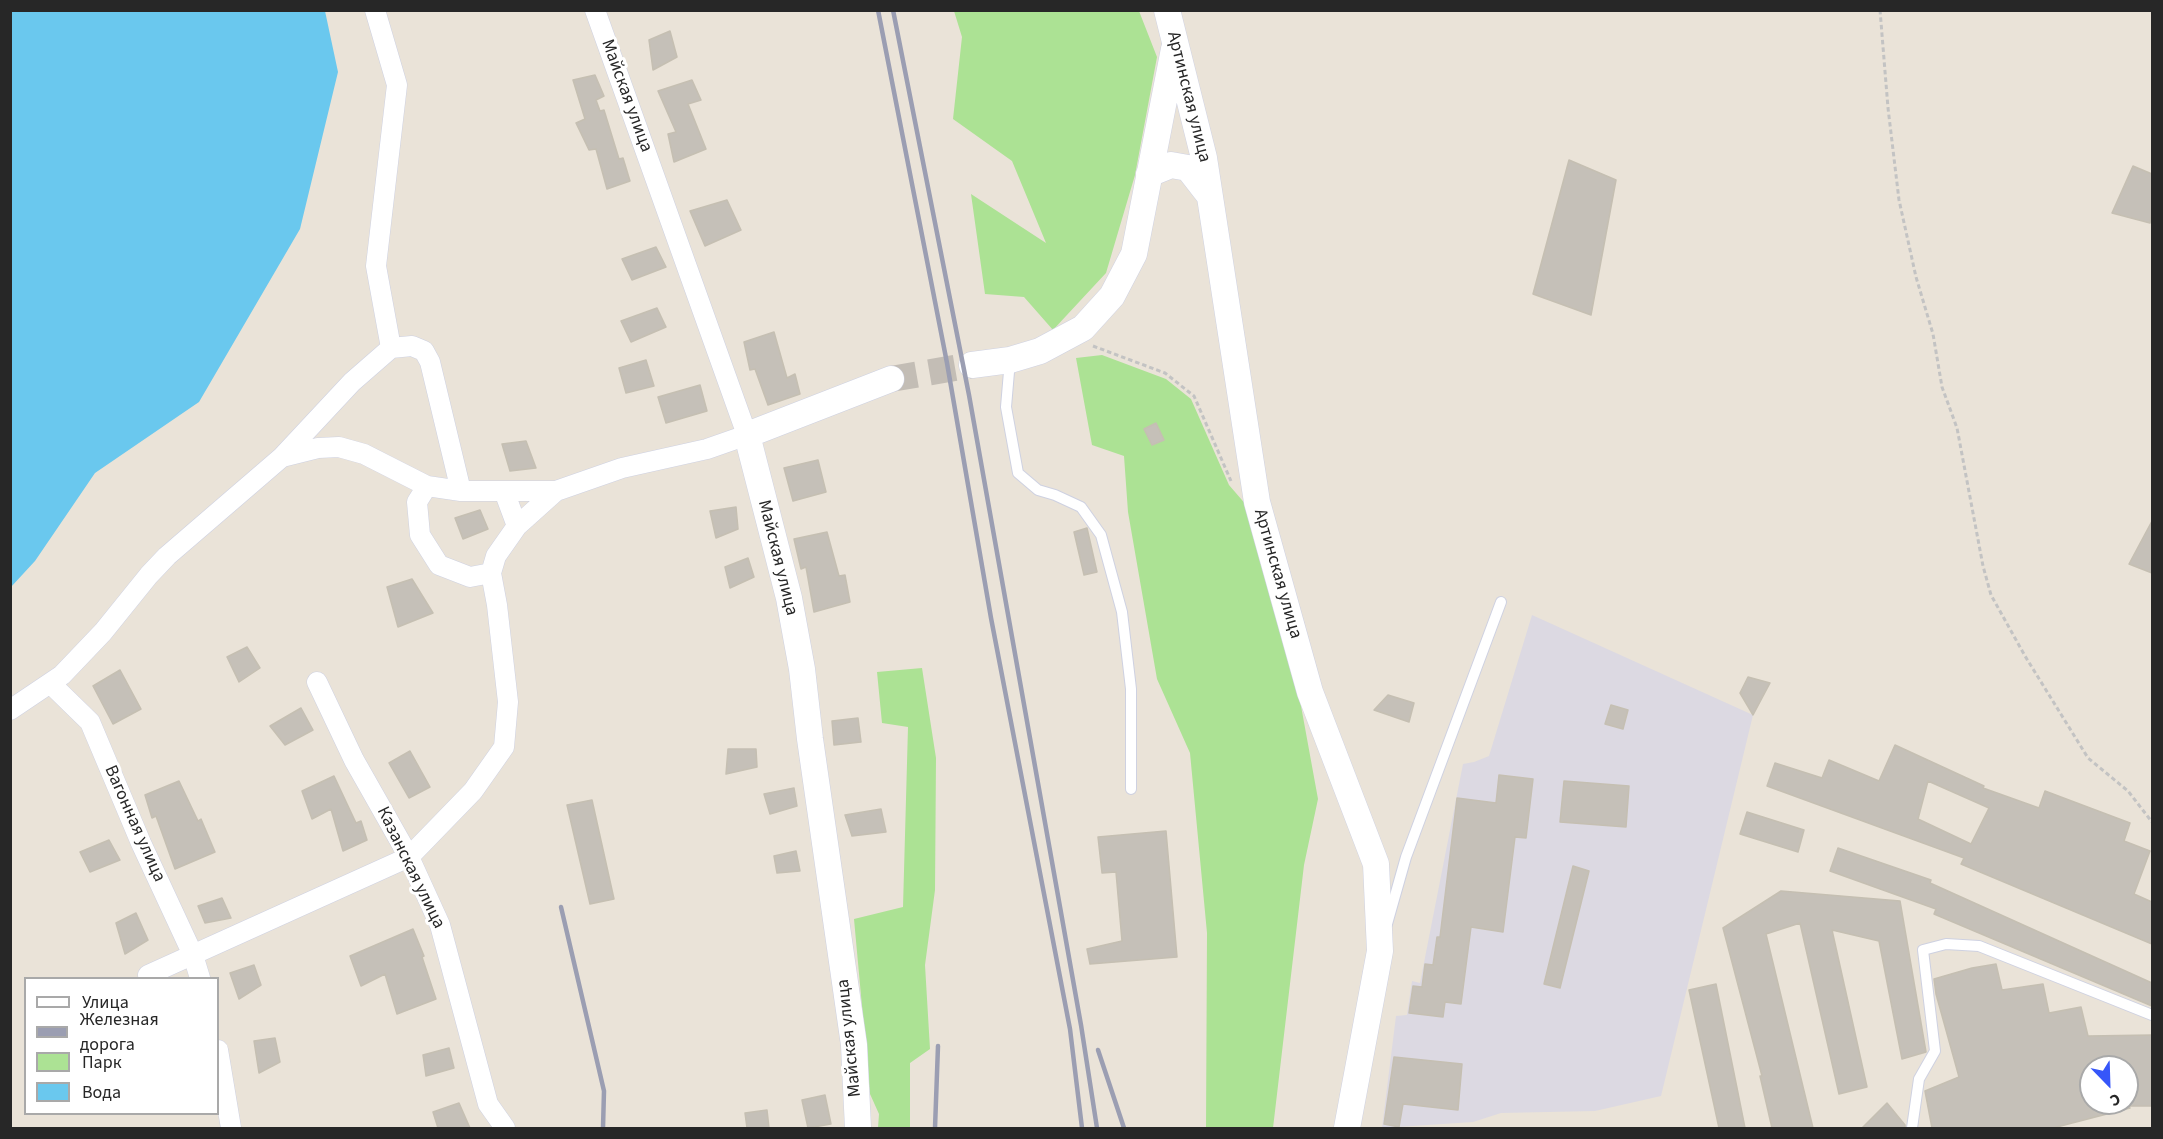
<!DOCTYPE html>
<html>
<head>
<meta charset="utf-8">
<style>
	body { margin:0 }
	#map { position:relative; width:2163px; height:1139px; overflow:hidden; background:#eae3d8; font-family:"Source Sans 3",sans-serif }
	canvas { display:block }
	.frame { position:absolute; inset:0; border:12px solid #272727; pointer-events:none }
	.legend { position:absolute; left:24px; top:977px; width:195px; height:138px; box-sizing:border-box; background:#fff; border:2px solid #a9a9a9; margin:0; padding:8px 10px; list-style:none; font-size:18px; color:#272727 }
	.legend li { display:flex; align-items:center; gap:12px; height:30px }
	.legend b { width:30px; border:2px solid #a9a9a9 }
	.north { position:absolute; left:2079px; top:1055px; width:60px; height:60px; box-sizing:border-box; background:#fff; border:2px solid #a9a9a9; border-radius:50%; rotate:157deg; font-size:16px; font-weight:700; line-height:24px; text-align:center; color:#272727 }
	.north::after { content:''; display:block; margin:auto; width:21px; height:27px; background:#3656f9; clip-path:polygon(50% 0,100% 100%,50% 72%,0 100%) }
</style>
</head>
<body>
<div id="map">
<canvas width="2163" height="1139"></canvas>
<div class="frame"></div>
<ul class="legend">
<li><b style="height:8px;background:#fff"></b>Улица</li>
<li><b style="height:8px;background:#9b9eb2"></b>Железная дорога</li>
<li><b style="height:16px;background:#ace294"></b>Парк</li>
<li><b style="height:16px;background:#6ac8ee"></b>Вода</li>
</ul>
<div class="north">С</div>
</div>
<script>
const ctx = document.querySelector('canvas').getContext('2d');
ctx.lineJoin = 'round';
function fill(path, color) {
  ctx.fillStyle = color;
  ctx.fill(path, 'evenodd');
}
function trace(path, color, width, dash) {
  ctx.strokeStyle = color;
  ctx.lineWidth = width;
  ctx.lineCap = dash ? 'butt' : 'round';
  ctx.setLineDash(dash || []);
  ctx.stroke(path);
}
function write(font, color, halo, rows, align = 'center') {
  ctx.font = font + ' "Source Sans 3",sans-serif';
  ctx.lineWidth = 6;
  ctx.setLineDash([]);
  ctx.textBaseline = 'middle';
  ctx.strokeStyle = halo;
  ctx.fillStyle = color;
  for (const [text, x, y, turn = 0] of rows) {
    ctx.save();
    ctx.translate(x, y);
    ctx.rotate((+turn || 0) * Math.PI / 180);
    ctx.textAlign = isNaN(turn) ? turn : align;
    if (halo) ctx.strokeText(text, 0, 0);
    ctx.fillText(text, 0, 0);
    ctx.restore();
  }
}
const industrial = new Path2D(`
	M1532 615 1753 715 1661 1096 1595 1111 1501 1113 1473 1122 1382 1128 1396 1016 1407 1015 1412 981 1420 983 1463 764 1474 762 1489 756Z`);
const green = new Path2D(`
	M954 11H1139L1157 57 1135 175 1106 273 1053 330 1024 297 985 294 971 194 1046 243 1012 161 953 119 962 37Z
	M1102 355 1166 379 1191 399 1229 485 1254 514 1293 662 1318 799 1304 865 1273 1128H1206L1207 933 1190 753 1157 679 1128 512 1124 456 1092 445 1076 358Z
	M922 668 936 758 935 890 925 965 930 1049 910 1063V1128H878L879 1114 870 1094 854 919 903 907 908 727 882 723 877 672Z`);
const water = new Path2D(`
	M11 10 325 11 338 72 300 229 199 402 95 473 35 561 11 587Z`);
const building = new Path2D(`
	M670 31 677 57 653 70 649 40Z
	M595 75 604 96 596 100 600 111 604 110 619 159 623 158 630 181 607 189 596 149 589 150 576 123 585 119 573 80Z
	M692 80 701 100 688 104 706 149 674 162 668 134 676 132 658 91Z
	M1569 160 1616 180 1591 315 1533 294Z
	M2133 166 2152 174V214L2150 223 2112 213Z
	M727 200 741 230 705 246 690 211Z
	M656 247 666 267 632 280 622 259Z
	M657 308 666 327 631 342 621 321Z
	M774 332 787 378 795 374 800 394 768 405 755 369 750 370 744 342Z
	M646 360 654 386 626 393 619 368Z
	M700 385 707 411 666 423 658 397Z
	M1156 423 1164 440 1152 445 1144 429Z
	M526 441 536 468 510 471 502 444Z
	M818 460 826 492 793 501 784 468Z
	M736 507 738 529 716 538 710 511Z
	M480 510 488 529 463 539 455 518Z
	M2152 521V573L2129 564Z
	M1087 528 1097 572 1084 575 1074 532Z
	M827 532 839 576 845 575 850 602 814 612 806 567 801 569 794 539Z
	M748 558 754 577 730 588 725 567Z
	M412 579 433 613 398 627 387 587Z
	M247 647 260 668 239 682 227 657Z
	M120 670 141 709 113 724 93 686Z
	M1748 677 1770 683 1753 715 1740 693Z
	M1388 695 1414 703 1409 722 1374 710Z
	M1611 705 1628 710 1623 729 1605 724Z
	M301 708 313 730 285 745 270 726Z
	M858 718 861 742 834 745 832 721Z
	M1895 745 1984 786 1983 788 2039 808 2045 791 2130 823 2124 841 2150 851 2134 894 2152 902V944L1961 864 1964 858 1767 786 1775 763 1822 778 1829 760 1879 781ZM1928 781 1989 808 1971 844 1918 819Z
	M728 749H756L757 767 726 774Z
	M410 751 430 787 409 798 389 763Z
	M1499 775 1533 779 1526 838 1515 837 1503 932 1471 927 1461 1004 1445 1002 1443 1017 1409 1013 1413 986 1422 987 1425 964 1433 965 1437 937H1440L1457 798 1496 803Z
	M334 776 356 823 361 821 367 840 343 851 331 809 312 819 302 791Z
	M179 781 198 821 201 819 215 852 175 869 156 816 152 818 145 795Z
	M1564 781 1629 786 1626 827 1560 822Z
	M794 788 797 806 770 814 764 794Z
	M592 800 614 899 590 904 567 805Z
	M881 809 886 832 852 836 845 815Z
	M1747 812 1804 830 1798 852 1740 834Z
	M1166 831 1177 957 1090 964 1087 949 1122 941 1116 872 1102 873 1098 837Z
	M109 840 120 860 90 872 80 852Z
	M1838 848 1931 880 1930 883 2152 983V1006L1934 914 1936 909 1830 871Z
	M796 851 800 871 777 873 774 856Z
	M1573 866 1589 871 1560 988 1544 984Z
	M1781 891 1900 901 1926 1052 1902 1059 1879 941 1832 930 1867 1087 1839 1094 1800 923 1766 934 1813 1128H1772L1760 1076H1762L1723 928Z
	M222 898 231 918 205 923 198 906Z
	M136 913 148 940 125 954 116 923Z
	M413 929 424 956 422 957 436 999 397 1014 385 974 361 986 350 956Z
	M1996 964 2002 990 2043 984 2049 1013 2081 1007 2088 1036 2152 1035V1106H2129L2130 1108 2053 1128H1932L1925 1091 1959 1077 1936 994 1934 979 1972 968ZM2091 1067H2127V1103H2091Z
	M254 965 261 985 239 999 230 973Z
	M1716 984 1737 1088 1745 1128H1719L1689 990Z
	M275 1038 280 1062 259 1073 254 1041Z
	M449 1048 454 1068 426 1076 423 1055Z
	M1394 1057 1462 1064 1458 1110 1403 1104 1399 1127 1384 1124Z
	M825 1095 831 1124 808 1128 802 1100Z
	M459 1103 470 1128H438L433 1112Z
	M1887 1103 1905 1125V1128H1862Z
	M767 1110 769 1128H747L745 1113Z`);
const tertiaryTunnel = new Path2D(`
	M891 379 972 365`);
const path = new Path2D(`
	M1880 10 1888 108 1899 200 1916 277 1933 334 1942 387 1957 428 1983 566 1991 595 2025 656 2088 758 2128 791 2152 822
	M1093 346 1165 373 1194 396 1231 481`);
const service = new Path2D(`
	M1010 360 1006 407 1018 473 1038 490 1055 495 1081 507 1101 535 1122 612 1131 689V789
	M1387 924 1406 857 1501 602
	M1912 1128 1919 1079 1935 1051 1923 950 1946 944 1979 946 2152 1015`);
const minor = new Path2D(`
	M375 10 397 85 376 266 391 348
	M282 457 352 382 391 348 412 346 424 351 430 362 461 491
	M427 486 417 502 420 535 439 565 470 577 491 573
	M504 491 517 526
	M317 682 354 760 409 857 440 925 488 1104 505 1128
	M50 683 90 722 141 843 193 955 200 978
	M10 710 62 675 103 632 149 575 167 556 282 457 318 448 339 447 364 454 427 486 461 491H556L622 468 707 449 747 435 595 10
	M148 975 409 857 473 791 504 747 508 702 497 605 491 573 496 556 517 526 556 491
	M218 1050 231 1128`);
const tertiary = new Path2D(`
	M1167 10 1204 158 1257 502 1310 692 1376 864 1380 951 1347 1128
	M1149 174 1171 165 1188 168 1209 195
	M972 365 1010 360 1040 351 1083 328 1112 296 1134 254 1174 49
	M858 1128 854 1045 810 739 802 669 789 598 747 435 891 379`);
const rail = new Path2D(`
	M878 10 947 363 991 618 1070 1029 1082 1128
	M893 10 969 395 1081 1025 1097 1128
	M561 907 604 1091 603 1128
	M1098 1050 1124 1128
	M935 1128 938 1046`);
const streetNames = [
	["Майская улица",626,96,70],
	["Артинская улица",1188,97,76],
	["Майская улица",777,558,76],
	["Артинская улица",1277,574,74],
	["Вагонная улица",134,824,66],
	["Казанская улица",410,868,64],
	["Майская улица",850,1038,-96]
];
fill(industrial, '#dcd9e2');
fill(green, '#ace294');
fill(water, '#6ac8ee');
fill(building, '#c5c0b8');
trace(building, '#c5bfb2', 1.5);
trace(tertiaryTunnel, '#c3bdb5', 26, [26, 13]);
trace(service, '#ced1e1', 12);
trace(minor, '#ced1e1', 21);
trace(tertiary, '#ced1e1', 27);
trace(path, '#c3c3c3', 3, [4.5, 3]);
trace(service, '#fff', 10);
trace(minor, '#fff', 20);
trace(tertiary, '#fff', 26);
trace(rail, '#9b9eb2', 4.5);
write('18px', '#272727', '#fff', streetNames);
</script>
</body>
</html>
